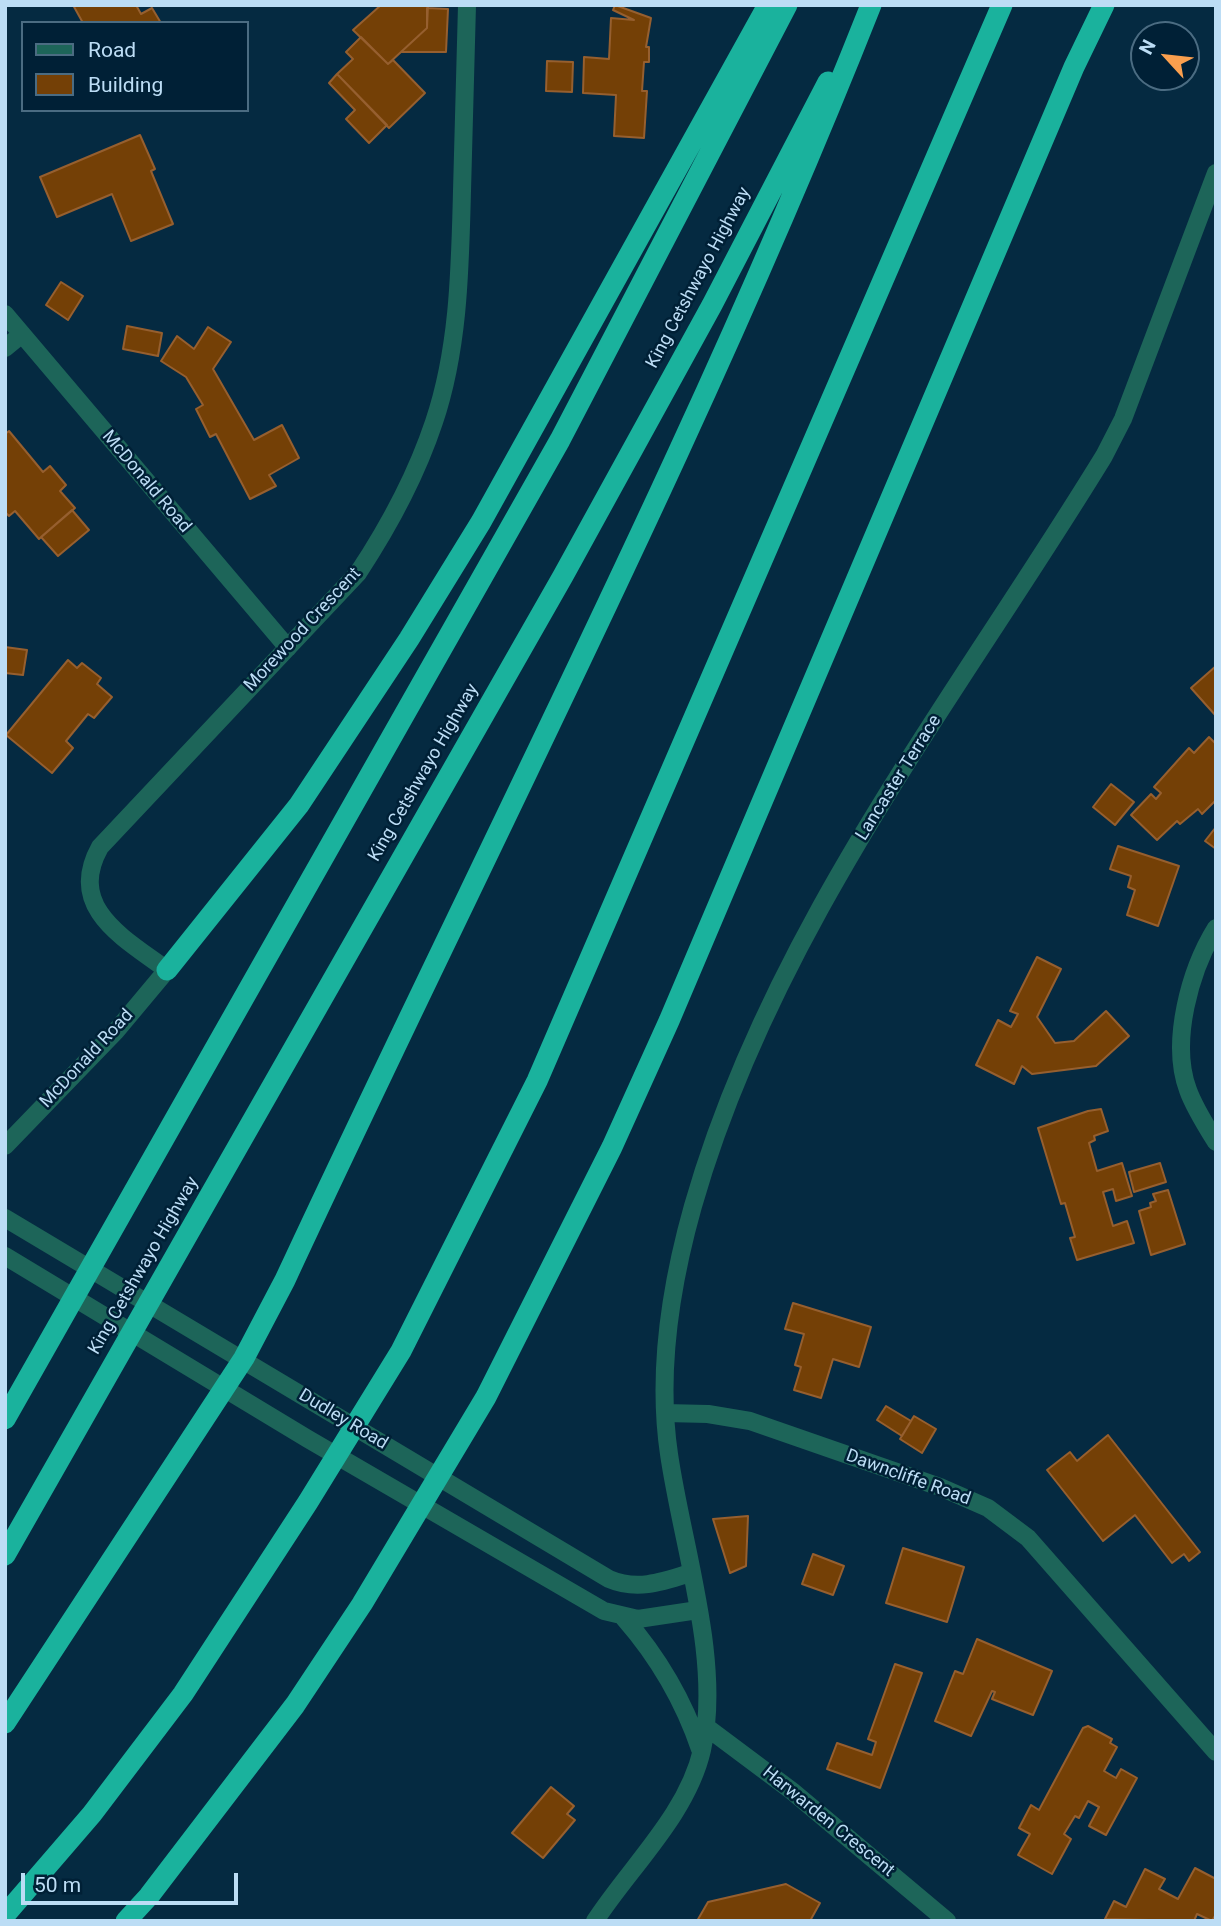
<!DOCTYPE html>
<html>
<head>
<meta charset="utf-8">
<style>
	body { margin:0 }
	#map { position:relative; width:1221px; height:1926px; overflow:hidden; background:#052a41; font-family:Roboto,sans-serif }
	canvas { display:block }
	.frame { position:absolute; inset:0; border:7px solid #bcddf5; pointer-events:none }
	.legend { position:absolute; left:21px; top:21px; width:228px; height:91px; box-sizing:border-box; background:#002036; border:2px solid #4b6c82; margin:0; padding:9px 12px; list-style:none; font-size:21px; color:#bcddf5 }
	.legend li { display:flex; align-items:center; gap:14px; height:35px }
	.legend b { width:35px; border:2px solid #4b6c82 }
	.north { position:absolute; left:1130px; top:21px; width:70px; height:70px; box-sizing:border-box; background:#002036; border:2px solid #4b6c82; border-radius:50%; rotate:297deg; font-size:19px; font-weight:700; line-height:28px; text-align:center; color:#bcddf5 }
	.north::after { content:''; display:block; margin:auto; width:24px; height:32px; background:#fa9f4e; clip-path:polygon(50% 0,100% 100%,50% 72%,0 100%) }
	.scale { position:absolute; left:21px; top:1873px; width:217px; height:32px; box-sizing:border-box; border:4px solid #bcddf5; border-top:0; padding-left:9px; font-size:21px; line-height:24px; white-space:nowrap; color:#bcddf5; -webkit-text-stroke:5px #002036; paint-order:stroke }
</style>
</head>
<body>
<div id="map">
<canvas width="1221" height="1926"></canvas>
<div class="frame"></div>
<ul class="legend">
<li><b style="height:9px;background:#1d6559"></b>Road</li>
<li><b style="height:19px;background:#744006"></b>Building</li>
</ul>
<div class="north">N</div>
<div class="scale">50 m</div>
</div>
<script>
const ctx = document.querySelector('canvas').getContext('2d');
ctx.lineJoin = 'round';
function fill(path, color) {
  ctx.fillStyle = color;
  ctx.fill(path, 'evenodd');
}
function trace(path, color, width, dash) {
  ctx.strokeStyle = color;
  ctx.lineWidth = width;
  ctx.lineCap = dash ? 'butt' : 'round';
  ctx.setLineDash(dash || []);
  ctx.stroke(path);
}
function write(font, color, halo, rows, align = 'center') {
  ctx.font = font + ' Roboto,sans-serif';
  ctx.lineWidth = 5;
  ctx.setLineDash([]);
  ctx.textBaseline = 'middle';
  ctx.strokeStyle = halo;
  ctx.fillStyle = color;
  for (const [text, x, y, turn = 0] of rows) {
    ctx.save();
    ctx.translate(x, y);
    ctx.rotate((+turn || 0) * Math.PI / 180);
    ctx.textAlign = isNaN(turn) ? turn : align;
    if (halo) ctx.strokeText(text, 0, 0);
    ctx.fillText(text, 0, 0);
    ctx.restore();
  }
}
const building = new Path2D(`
	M73 5H136L141 14 152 8 161 23H83Z
	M381 5H428L427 28 388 64 353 30Z
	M615 5 651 18 646 47H649V62H644L642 91H647L644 138 614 136 616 95 583 93 584 57 609 59 611 18 634 20 613 10Z
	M427 8 448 9 446 52H401L427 28Z
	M361 37 388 64 393 60 425 93 389 128 337 74 353 59 346 52Z
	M547 61 573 62 572 92 546 91Z
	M337 74 387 125 369 143 346 119 355 110 329 83Z
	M140 135 155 169 151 171 173 224 131 241 112 194 57 217 40 177Z
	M61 282 83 296 68 320 46 305Z
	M127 326 162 333 158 356 123 349Z
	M208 327 231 342 213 369 254 440 282 425 299 458 269 475 276 486 250 499 216 434 210 437 196 409 203 405 186 377 161 361 177 336 194 349Z
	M9 431 43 472 50 466 66 485 60 491 75 508 39 539 15 511 9 516 5 512V434Z
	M72 510 89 530 58 556 41 537Z
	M5 647 27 650 23 675 5 673Z
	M68 660 77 668 82 663 101 678 97 684 112 697 94 718 88 714 66 741 73 748 52 773 6 735Z
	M1216 666V716L1191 688Z
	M1209 737 1216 744V800L1202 814 1198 809 1180 824 1177 821 1157 840 1131 815 1151 794 1156 799 1161 793 1154 787 1189 748 1194 753Z
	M1111 784 1134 802 1115 825 1093 807Z
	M1216 827V849L1205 841Z
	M1118 846 1179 866 1158 926 1127 915 1135 890 1128 887 1131 876 1110 869Z
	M1037 957 1061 969 1037 1017 1055 1043 1074 1041 1106 1011 1129 1036 1096 1066 1032 1074 1022 1066 1014 1084 976 1065 998 1020 1011 1027 1018 1014 1010 1011Z
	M1101 1109 1108 1131 1094 1136 1095 1140 1089 1143 1097 1171 1122 1163 1132 1196 1116 1201 1113 1189 1103 1192 1113 1226 1127 1221 1134 1243 1077 1260 1070 1238 1075 1237 1065 1203 1061 1204 1038 1128 1088 1111Z
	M1160 1163 1166 1182 1134 1192 1129 1172Z
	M1168 1190 1185 1244 1151 1255 1139 1211 1151 1207 1150 1203 1156 1201 1153 1194Z
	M793 1303 871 1327 859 1367 833 1359 821 1398 794 1390 801 1367 795 1365 804 1334 785 1329Z
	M886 1406 911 1421 902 1436 877 1420Z
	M914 1416 936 1429 922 1453 900 1439Z
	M1108 1435 1200 1552 1189 1561 1184 1554 1172 1563 1135 1515 1103 1541 1047 1470 1070 1452 1077 1461Z
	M748 1516 746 1566 730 1573 713 1519Z
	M903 1548 964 1567 947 1622 886 1603Z
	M813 1554 844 1566 833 1595 802 1584Z
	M977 1639 1052 1671 1033 1715 992 1699 995 1692 992 1691 971 1736 935 1721 955 1671 963 1674Z
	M895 1664 922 1673 880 1788 827 1769 837 1743 872 1755 876 1742 868 1739Z
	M1088 1726 1112 1739 1110 1743 1117 1747 1104 1771 1116 1778 1121 1769 1137 1778 1106 1835 1089 1826 1099 1807 1088 1801 1079 1818 1075 1816 1064 1834 1071 1839 1052 1874 1018 1855 1030 1834 1019 1828 1031 1805 1039 1810 1083 1728Z
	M551 1787 574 1806 567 1814 575 1820 543 1858 512 1833Z
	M1195 1868 1216 1879V1914L1212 1921 1197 1914 1194 1921 1105 1919 1114 1901 1126 1907 1145 1869 1165 1879 1159 1889 1178 1899Z
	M786 1884 820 1903 810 1921H697L708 1902Z`);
const street = new Path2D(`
	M5 314 288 648
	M5 348 22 334
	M1216 928C1190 970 1170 1042 1188 1090 1194 1107 1206 1126 1216 1142
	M5 1146 116 1031 167 970C124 938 66 908 100 847L358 573C389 526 416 476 434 422 459 348 460 268 462 191 464 129 465 67 467 5
	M5 1218 609 1579C637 1591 662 1582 690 1573
	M5 1256 308 1439 604 1611 638 1619 698 1610
	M665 1413 708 1414 750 1421 940 1487 988 1508 1028 1538 1216 1752
	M624 1618C659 1658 683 1699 700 1749
	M705 1726 792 1791 947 1921
	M595 1921C630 1867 687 1815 702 1750 722 1661 682 1545 669 1454 657 1373 671 1284 693 1206 772 929 956 698 1104 456L1123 419 1216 173`);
const highway = new Path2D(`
	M167 970 299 805 409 639 481 522 768 5
	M5 1419 560 440 787 5
	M5 1555 563 576 712 305 828 82
	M5 1723 244 1358 285 1280C482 856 699 440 871 5
	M5 1915 92 1814 183 1694 308 1502 401 1351 537 1081 1002 5
	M126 1921 149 1896 295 1705 362 1604 486 1397 612 1147 669 1021 1074 67 1104 5`);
const streetNames = [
	["King Cetshwayo Highway",699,278,-62],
	["McDonald Road",146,482,50],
	["Morewood Crescent",303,630,-47],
	["King Cetshwayo Highway",424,773,-60],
	["Lancaster Terrace",899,778,-58],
	["McDonald Road",87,1059,-47],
	["King Cetshwayo Highway",144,1266,-60],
	["Dudley Road",343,1420,31],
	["Dawncliffe Road",908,1478,20],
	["Harwarden Crescent",828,1822,39]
];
fill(building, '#744006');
trace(building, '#965f2f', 2);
trace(street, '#1d6559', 18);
trace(highway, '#1ab29d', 21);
write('18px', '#bcddf5', '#002036', streetNames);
</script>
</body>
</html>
